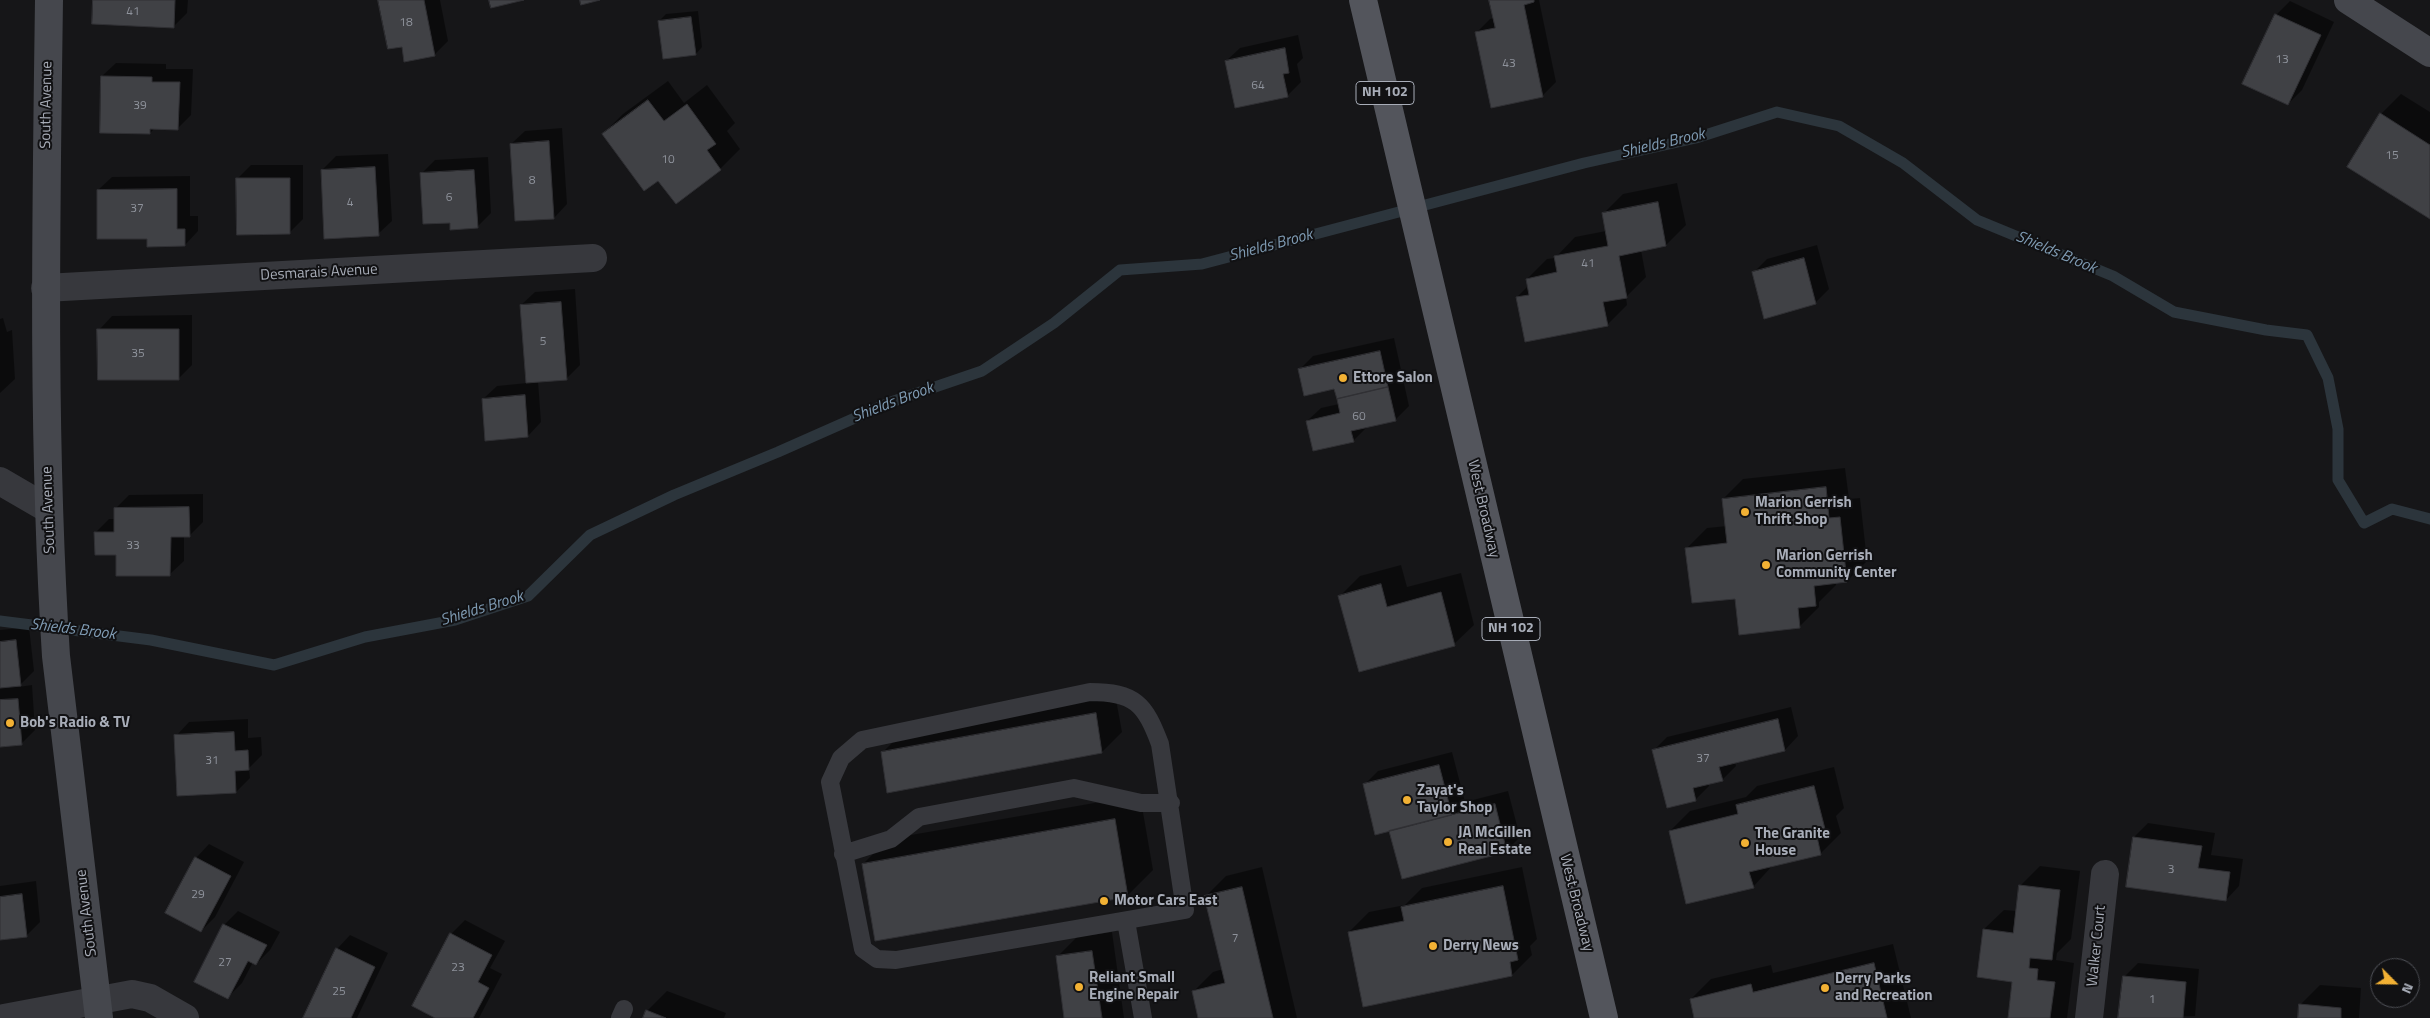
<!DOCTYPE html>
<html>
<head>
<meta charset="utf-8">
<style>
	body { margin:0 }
	#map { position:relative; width:2430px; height:1018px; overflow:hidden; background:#161618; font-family:"Titillium Web",sans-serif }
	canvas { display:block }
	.north { position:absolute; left:2370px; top:958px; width:50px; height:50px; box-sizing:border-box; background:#111113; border:1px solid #4d4f55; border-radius:50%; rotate:113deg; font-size:14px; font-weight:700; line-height:20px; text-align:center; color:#a8adb8 }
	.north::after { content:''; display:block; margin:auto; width:18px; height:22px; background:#f2b134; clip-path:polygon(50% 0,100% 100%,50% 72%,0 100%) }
</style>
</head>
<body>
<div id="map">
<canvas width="2430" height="1018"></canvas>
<div class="north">N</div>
</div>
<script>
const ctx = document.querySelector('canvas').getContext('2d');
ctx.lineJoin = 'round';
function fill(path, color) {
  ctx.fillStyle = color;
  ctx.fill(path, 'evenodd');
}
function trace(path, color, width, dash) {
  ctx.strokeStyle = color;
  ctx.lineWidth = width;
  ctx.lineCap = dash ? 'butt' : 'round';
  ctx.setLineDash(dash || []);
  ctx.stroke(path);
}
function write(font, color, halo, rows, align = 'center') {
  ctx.font = font + ' "Titillium Web",sans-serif';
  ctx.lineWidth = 4;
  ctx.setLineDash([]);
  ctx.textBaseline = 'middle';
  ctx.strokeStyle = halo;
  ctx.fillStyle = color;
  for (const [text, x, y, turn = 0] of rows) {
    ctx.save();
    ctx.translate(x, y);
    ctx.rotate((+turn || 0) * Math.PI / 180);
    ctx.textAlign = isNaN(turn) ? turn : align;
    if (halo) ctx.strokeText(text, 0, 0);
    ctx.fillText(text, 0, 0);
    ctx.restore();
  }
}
const shadow = new Path2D(`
	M94 0H188L187 13 173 27Z
	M380 0H440L448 41 434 55 402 45Z
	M1490 0H1539L1556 82 1542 96 1476 33 1490 19 1494 18Z
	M2290 1 2334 22 2302 90 2288 104 2276 15Z
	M698 11 702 47 696 54 659 21 666 14Z
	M1298 35 1303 58 1297 64 1301 82 1287 96 1226 61 1240 48Z
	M116 63 166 64V69H193L191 115 178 128H155L150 133 102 76Z
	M668 81 684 103 707 85 735 123 727 131 740 149 720 169 676 202 658 179 603 134 623 114Z
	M2401 94 2430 112V217L2381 114Z
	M562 128 567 204 554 218 511 144 525 131Z
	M388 154 392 221 378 234 322 170 336 156Z
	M488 157 491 213 477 227 451 221 421 174 435 160Z
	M251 165H303V219L289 233 237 179Z
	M190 176V216H198V231L185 245 148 237 98 190 112 177Z
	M1677 183 1686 225 1666 245 1641 250 1646 277 1626 297 1627 305 1607 325 1517 297 1528 286 1527 279 1547 259 1555 258 1575 237 1606 231 1603 214 1623 194Z
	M1817 245 1829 289 1815 303 1753 273 1767 259Z
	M575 289 580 365 566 379 538 381 541 422 528 436 483 399 497 386 527 383 521 305 535 292Z
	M192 315V365L179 378 99 330 112 316Z
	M3 318 7 332 12 330 15 379 0 393V319Z
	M1394 338 1409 406 1395 420 1367 427 1353 441 1307 421 1321 408 1339 404 1335 387 1299 370 1313 356Z
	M1845 468 1849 499 1860 498 1867 561 1847 581 1836 582V585L1819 602V607L1799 627 1736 597 1687 548 1707 528 1727 526 1723 499 1743 479Z
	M203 494V522L189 536H184V561L170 574 117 553 95 533 109 519H115V509L129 495Z
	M1401 565 1407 587 1461 573 1474 625 1454 644 1340 596 1360 576Z
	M29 627 34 671 18 687 32 685 35 730 21 744 0 746V630Z
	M1115 694 1122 732 1102 752 882 753 902 733Z
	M1791 707 1798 736 1785 750 1735 762 1736 766 1722 780 1708 783 1709 786 1695 800 1653 751 1667 737Z
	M248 719V738L261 737 262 755 249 768 250 778 236 792 176 736 189 722Z
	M1452 752 1465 802 1508 791 1520 837 1506 851 1390 830 1364 785 1378 771Z
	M1834 767 1844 808 1836 816 1841 833 1821 853 1773 865 1753 887 1670 831 1690 811 1746 797 1757 786Z
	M1140 795 1153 870 1127 896 863 864 888 839Z
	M2148 823 2215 833 2211 855 2243 859 2239 886 2226 900 2134 837Z
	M209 844 244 862 215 917 201 931 196 858Z
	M2040 866 2080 871 2071 939 2057 953 2056 960 2074 963 2067 1018H2009L2014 980 1984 929 2004 910 2017 911 2020 886Z
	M1262 867 1297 1018H1199L1193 992 1213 972 1223 969 1206 896 1226 876Z
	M1522 867 1537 939 1530 946 1532 955 1512 975 1349 932 1369 912 1405 905 1422 888Z
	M36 881 40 922 27 935 0 939V886Z
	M238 911 280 932 270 950 256 964 253 962 242 983 228 997 224 925Z
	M465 920 505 941 490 968 502 974 479 1018H437L451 934Z
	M1112 932 1124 1018H1065L1057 957 1077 937Z
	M350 935 388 953 357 1018H304L337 949Z
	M1893 944 1911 1018H1695L1691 999 1711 979 1771 965 1773 973Z
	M2138 963 2199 969 2195 1016 2120 1018 2124 977Z
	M2320 985 2361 988 2359 1018H2299L2300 1005Z
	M667 991 726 1013 724 1018H644L647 1011Z`);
const stream = new Path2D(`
	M0 621 151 640 274 665 365 637 455 620 528 596 590 535 674 495 778 452 891 402 982 371 1054 323 1120 270 1202 264 1584 163 1696 138 1777 112 1839 126 1903 163 1977 220 2113 276 2174 312 2266 330 2307 335 2328 378 2338 429V480L2364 523 2392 509 2430 519`);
const building = new Path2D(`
	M93 0H175L174 28 92 24Z
	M378 0H424L435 56 404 62 402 47 388 49Z
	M489 0H524L491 8Z
	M580 0H600L581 5Z
	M1489 0H1534V2L1524 5 1543 97 1491 108 1475 32 1495 28Z
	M2275 14 2321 35 2288 105 2242 84Z
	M691 17 696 55 663 59 658 21Z
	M1285 48 1289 73 1283 74 1288 97 1235 108 1225 61Z
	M101 76 152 77V82H180L178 130 150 129V134L100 133Z
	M648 100 664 121 687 104 716 144 707 150 721 170 676 204 658 181 644 191 602 134Z
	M2380 113 2430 145V219L2347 167Z
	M549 141 554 219 515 221 510 144Z
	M375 167 379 236 324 239 321 170Z
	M474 170 478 228 450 230V223L423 224 420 173Z
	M236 178H290V234L237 235Z
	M177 189V229H185V246L147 247V239H97V190Z
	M1658 202 1666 246 1619 256 1627 298 1603 302 1608 326 1525 342 1516 297 1529 295 1526 279 1557 272 1554 256 1608 246 1602 213Z
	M1804 258 1816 304 1764 319 1752 272Z
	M561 302 567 380 526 383 520 305Z
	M97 329H179V380H98Z
	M1380 351 1388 387 1337 399 1334 389 1304 396 1298 369Z
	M1388 387 1396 421 1351 431 1354 442 1313 451 1306 421 1340 413 1337 399Z
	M525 395 528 437 485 441 482 399Z
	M1826 487 1829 518 1840 517 1847 582 1814 586 1816 606 1798 608 1800 628 1739 635 1735 599 1692 603 1685 548 1727 543 1722 499Z
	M189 507 190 537H171L170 576H116V555H95L94 532H114V508Z
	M1381 584 1387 607 1441 592 1455 646 1359 672 1338 596Z
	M16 640 21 686 0 688V642Z
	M18 699 22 745 0 747V700Z
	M1096 713 1102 753 887 793 881 752Z
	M1778 719 1785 751 1719 767 1723 781 1693 788 1696 801 1667 808 1652 750Z
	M234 732 235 751 248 750 249 770 235 771 236 793 177 796 174 735Z
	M1439 765 1452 815 1375 835 1363 784Z
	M1814 786 1825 829 1816 832 1821 855 1749 872 1754 888 1686 904 1669 831 1738 814 1736 805Z
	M1495 804 1507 852 1402 879 1389 831Z
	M1115 819 1128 897 875 941 862 864Z
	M2133 837 2202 846 2198 868 2230 872 2226 901 2126 887Z
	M195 857 231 876 201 932 165 913Z
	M2019 885 2060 890 2052 960 2030 958 2029 968 2038 969 2037 980 2055 982 2050 1018H2008L2012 982 1977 977 1983 929 2013 933Z
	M1503 886 1518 960 1510 962 1512 976 1363 1007 1348 932 1404 921 1401 907Z
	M1242 887 1273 1018H1198L1192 991 1225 983 1204 896Z
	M22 894 27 937 0 940V897Z
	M223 924 267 945 256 965 248 961 228 999 194 982Z
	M450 933 492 955 478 982 489 988 473 1018H435L412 1006Z
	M336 948 375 967 351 1018H303Z
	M1092 951 1102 1018H1064L1056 956Z
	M1874 963 1887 1018H1694L1690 999 1751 984 1753 992Z
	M2123 976 2186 982 2183 1018H2118Z
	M2299 1004 2341 1008V1018H2298Z
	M646 1010 666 1018H643Z`);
const lane = new Path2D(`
	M1090 692C1135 692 1145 704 1160 744L1185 910 896 960 877 959 863 949 830 782 841 758 862 740Z
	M843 854 891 839 919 817 1074 788 1141 803H1171
	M1126 921 1143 1018
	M620 1018 624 1009`);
const street = new Path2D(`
	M45 288 593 258
	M0 481 48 509
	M4 1018 132 994 150 998 185 1018
	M2089 1018 2105 874`);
const secondary = new Path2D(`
	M49 0C46 219 42 437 56 656L99 1018
	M2348 0 2430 53`);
const primary = new Path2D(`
	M1363 0 1604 1018`);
const markers = [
	[1343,378,5,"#f2b134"],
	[1745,512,5,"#f2b134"],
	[1766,565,5,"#f2b134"],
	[10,723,5,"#f2b134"],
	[1407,800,5,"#f2b134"],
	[1448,842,5,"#f2b134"],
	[1745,843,5,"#f2b134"],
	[1104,901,5,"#f2b134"],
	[1433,946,5,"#f2b134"],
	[1079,987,5,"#f2b134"],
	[1825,988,5,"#f2b134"]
];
const numberNames = [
	["41",133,12],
	["18",406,23],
	["13",2282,60],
	["43",1509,64],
	["64",1258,86],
	["39",140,106],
	["15",2392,156],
	["10",668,160],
	["8",532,181],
	["6",449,198],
	["4",350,203],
	["37",137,209],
	["41",1588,264],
	["5",543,342],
	["35",138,354],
	["60",1359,417],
	["33",133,546],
	["37",1703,759],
	["31",212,761],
	["3",2171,870],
	["29",198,895],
	["7",1235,939],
	["27",225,963],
	["23",458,968],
	["25",339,992],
	["1",2152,1000]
];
const shields = [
	[1385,93,58],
	[1511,629,58]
];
const shieldNames = [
	["NH 102",1385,93],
	["NH 102",1511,629]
];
const streetNames = [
	["South Avenue",47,105,-89],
	["Desmarais Avenue",319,273,-3],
	["West Broadway",1483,509,77],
	["South Avenue",49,510,-92],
	["West Broadway",1576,903,76],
	["South Avenue",87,913,-97],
	["Walker Court",2097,946,-84]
];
const poiNames = [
	["Ettore Salon",1353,378],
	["Marion Gerrish",1755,503],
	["Thrift Shop",1755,520],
	["Marion Gerrish",1776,556],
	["Community Center",1776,573],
	["Bob's Radio & TV",20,723],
	["Zayat's",1417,791],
	["Taylor Shop",1417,808],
	["JA McGillen",1458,833],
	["Real Estate",1458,850],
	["The Granite",1755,834],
	["House",1755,851],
	["Motor Cars East",1114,901],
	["Derry News",1443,946],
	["Reliant Small",1089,978],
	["Engine Repair",1089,995],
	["Derry Parks",1835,979],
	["and Recreation",1835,996]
];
const waterNames = [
	["Shields Brook",1663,144,-13],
	["Shields Brook",1271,246,-15],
	["Shields Brook",2056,253,23],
	["Shields Brook",893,403,-21],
	["Shields Brook",482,609,-17],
	["Shields Brook",73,630,7]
];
fill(shadow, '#0007');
trace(stream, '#2c353c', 11);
fill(building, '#404145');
trace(building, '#303034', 1);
trace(lane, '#37383d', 18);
trace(street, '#37383d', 28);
trace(secondary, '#45474d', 28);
trace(primary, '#53555c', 28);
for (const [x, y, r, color] of markers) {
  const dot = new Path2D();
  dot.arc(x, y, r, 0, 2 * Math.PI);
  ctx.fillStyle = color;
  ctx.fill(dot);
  trace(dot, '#111113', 2);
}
write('12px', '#8e929b', null, numberNames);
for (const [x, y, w] of shields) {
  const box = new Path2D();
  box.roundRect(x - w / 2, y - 11.5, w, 23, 4);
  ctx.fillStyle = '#111113';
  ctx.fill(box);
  trace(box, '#a8adb8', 1);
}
write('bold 14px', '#a8adb8', null, shieldNames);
write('15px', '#a8adb8', '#111113', streetNames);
write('bold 15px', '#a8adb8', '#111113', poiNames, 'left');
write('italic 16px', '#7f9bb3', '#111113', waterNames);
</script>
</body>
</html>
